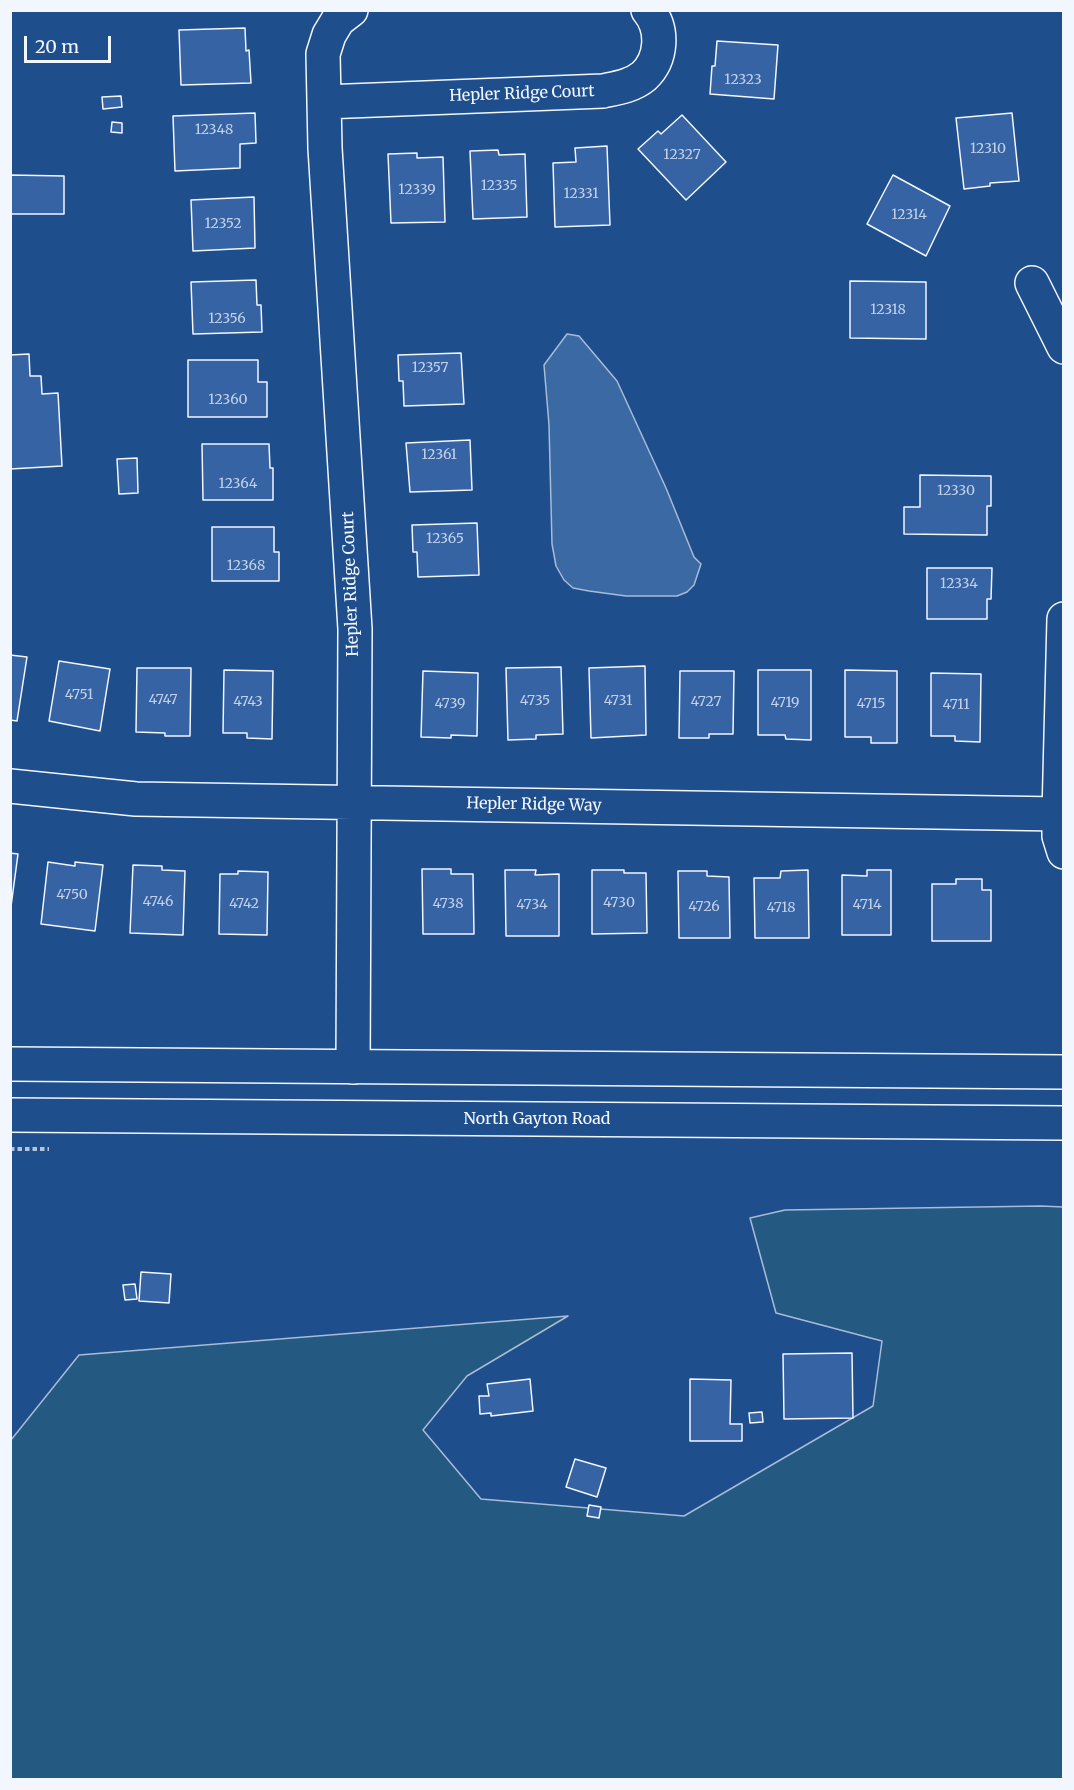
<!DOCTYPE html>
<html>
<head>
<meta charset="utf-8">
<style>
	body { margin:0 }
	#map { position:relative; width:1074px; height:1790px; overflow:hidden; background:#1f4e8c; font-family:Merriweather,serif }
	canvas { display:block }
	.frame { position:absolute; inset:0; border:12px solid #f2f6ff; pointer-events:none }
	.scale { position:absolute; left:24px; top:36px; width:87px; height:27px; box-sizing:border-box; border:3px solid #f2f6ff; border-top:0; padding-left:8px; font-size:18px; line-height:21px; white-space:nowrap; color:#f2f6ff; -webkit-text-stroke:4px #1f4e8c; paint-order:stroke }
</style>
</head>
<body>
<div id="map">
<canvas width="1074" height="1790"></canvas>
<div class="frame"></div>
<div class="scale">20 m</div>
</div>
<script>
const ctx = document.querySelector('canvas').getContext('2d');
ctx.lineJoin = 'round';
function fill(path, color) {
  ctx.fillStyle = color;
  ctx.fill(path, 'evenodd');
}
function trace(path, color, width, dash) {
  ctx.strokeStyle = color;
  ctx.lineWidth = width;
  ctx.lineCap = dash ? 'butt' : 'round';
  ctx.setLineDash(dash || []);
  ctx.stroke(path);
}
function write(font, color, halo, rows, align = 'center') {
  ctx.font = font + ' Merriweather,serif';
  ctx.lineWidth = 4.5;
  ctx.setLineDash([]);
  ctx.textBaseline = 'middle';
  ctx.strokeStyle = halo;
  ctx.fillStyle = color;
  for (const [text, x, y, turn = 0] of rows) {
    ctx.save();
    ctx.translate(x, y);
    ctx.rotate((+turn || 0) * Math.PI / 180);
    ctx.textAlign = isNaN(turn) ? turn : align;
    if (halo) ctx.strokeText(text, 0, 0);
    ctx.fillText(text, 0, 0);
    ctx.restore();
  }
}
const green = new Path2D(`
	M1041 1206 1063 1207V1779L11 1780V1440L79 1355 568 1316 467 1376 423 1430 481 1499 684 1516 873 1406 882 1341 776 1313 750 1218 785 1210Z`);
const water = new Path2D(`
	M567 334 579 336 617 381 666 488 694 557 701 564 694 585 687 592 677 596H626L589 591 573 588 564 580 556 566 552 544 549 425 544 365Z`);
const building = new Path2D(`
	M245 28 246 51 249 50 251 83 181 85 179 30Z
	M717 41 778 45 774 99 710 94 712 66H715Z
	M121 96 122 107 103 109 102 97Z
	M255 113 256 143 240 144V168L175 171 173 116Z
	M1012 113 1019 181 990 183V186L964 189 956 118Z
	M682 115 726 162 686 200 638 149 658 131 661 134Z
	M112 122 122 123V133L111 132Z
	M607 146 610 225 555 227 553 163 576 162 575 148Z
	M498 150 499 155 525 154 527 217 473 219 470 151Z
	M417 153V158L443 157 445 222 391 223 388 154Z
	M10 175 64 176V214H10Z
	M893 175 950 206 926 256 867 224Z
	M254 197 255 248 193 251 191 200Z
	M256 280 257 305H261L262 332 193 334 191 282Z
	M850 281 926 282V339L850 338Z
	M461 353 464 404 404 406 403 381H399L398 355Z
	M29 354 30 376H41L42 394 58 393 62 466 10 469V355Z
	M188 360H258V382H267V417H188Z
	M470 440 472 490 410 492 406 443Z
	M202 444H269L270 468H273V500H203Z
	M137 458 138 493 119 494 117 459Z
	M920 475 991 476V506H987V535L904 534V507H920Z
	M477 523 479 575 418 577 417 552H413L412 525Z
	M212 527H274V552H279V581H212Z
	M927 568H992L991 599H987V619H927Z
	M10 655 27 657 17 721 10 720Z
	M59 661 110 669 100 731 49 721Z
	M645 666 646 735 591 738 589 668Z
	M561 667 563 734 536 735V739L508 740 506 668Z
	M137 668H191L190 736H165V733L136 732Z
	M224 670 273 671 272 739 247 738V733H223Z
	M758 670H811V740L786 739 785 735H758Z
	M845 670 897 671V743H871V737H845Z
	M423 671 478 673 477 736 451 735V738L421 737Z
	M680 671H734L733 734H709V738H679Z
	M931 673 981 674 980 742 955 741V736H931Z
	M10 853 18 854 10 914Z
	M48 862 75 866V862L103 865 95 931 41 924Z
	M133 865 162 866V870L185 871 183 935 130 933Z
	M422 869H451V874H473L474 934H423Z
	M505 870H536L535 875 559 874V936H506Z
	M592 870H624V873H646L647 933 592 934Z
	M808 870 809 938H755L754 878H780L781 871Z
	M867 870H891V935H842V875L867 876Z
	M238 871 268 872 267 935 219 934 220 874H238Z
	M678 871H707V876L729 877 730 938H679Z
	M956 879H982V890H991V941H932V884H956Z
	M141 1272 171 1274 169 1303 139 1301Z
	M135 1284 137 1299 125 1300 123 1285Z
	M852 1353 853 1418 784 1419 783 1354Z
	M530 1379 533 1411 491 1416V1413L480 1414 479 1396H489L487 1384Z
	M690 1379 731 1380 730 1424H742V1441H690Z
	M762 1412 763 1422 750 1423 749 1413Z
	M575 1459 606 1468 597 1497 566 1487Z
	M589 1505 601 1507 599 1518 587 1516Z`);
const path = new Path2D(`
	M10 1149H49`);
const minor = new Path2D(`
	M351 10 338 20 329 35 323 54 325 148 355 629 353 1067
	M324 102 603 91C617 88 632 86 644 76 662 59 664 29 648 10
	M1032 283 1064 347
	M1064 619 1059 814V836L1064 852
	M10 786 136 799 1059 814`);
const major = new Path2D(`
	M10 1064 1064 1072
	M10 1115 1064 1123`);
const numberNames = [
	["12323",743,80],
	["12348",214,130],
	["12310",988,149],
	["12327",682,155],
	["12335",499,186],
	["12339",417,190],
	["12331",581,194],
	["12314",909,215],
	["12352",223,224],
	["12318",888,310],
	["12356",227,319],
	["12357",430,368],
	["12360",228,400],
	["12361",439,455],
	["12364",238,484],
	["12330",956,491],
	["12365",445,539],
	["12368",246,566],
	["12334",959,584],
	["4751",79,695],
	["4747",163,700],
	["4735",535,701],
	["4731",618,701],
	["4743",248,702],
	["4727",706,702],
	["4719",785,703],
	["4739",450,704],
	["4715",871,704],
	["4711",956,705],
	["4750",72,895],
	["4746",158,902],
	["4730",619,903],
	["4742",244,904],
	["4738",448,904],
	["4734",532,905],
	["4714",867,905],
	["4726",704,907],
	["4718",781,908]
];
const streetNames = [
	["Hepler Ridge Court",522,94,-2],
	["Hepler Ridge Court",351,584,-92],
	["Hepler Ridge Way",534,805,1],
	["North Gayton Road",537,1119]
];
fill(green, '#245a82');
trace(green, '#a8bbd7', 1.5);
fill(water, '#3b69a3');
trace(water, '#a8bbd7', 1.5);
fill(building, '#3563a3');
trace(building, '#f2f6ff', 1.5);
trace(minor, '#f2f6ff', 36);
trace(major, '#f2f6ff', 36);
trace(path, '#b3c4dc', 4, [4.5, 3]);
trace(minor, '#1f4e8c', 33);
trace(major, '#1f4e8c', 33);
write('14px', '#c3d1e8', null, numberNames);
write('16px', '#f2f6ff', '#1f4e8c', streetNames);
</script>
</body>
</html>
